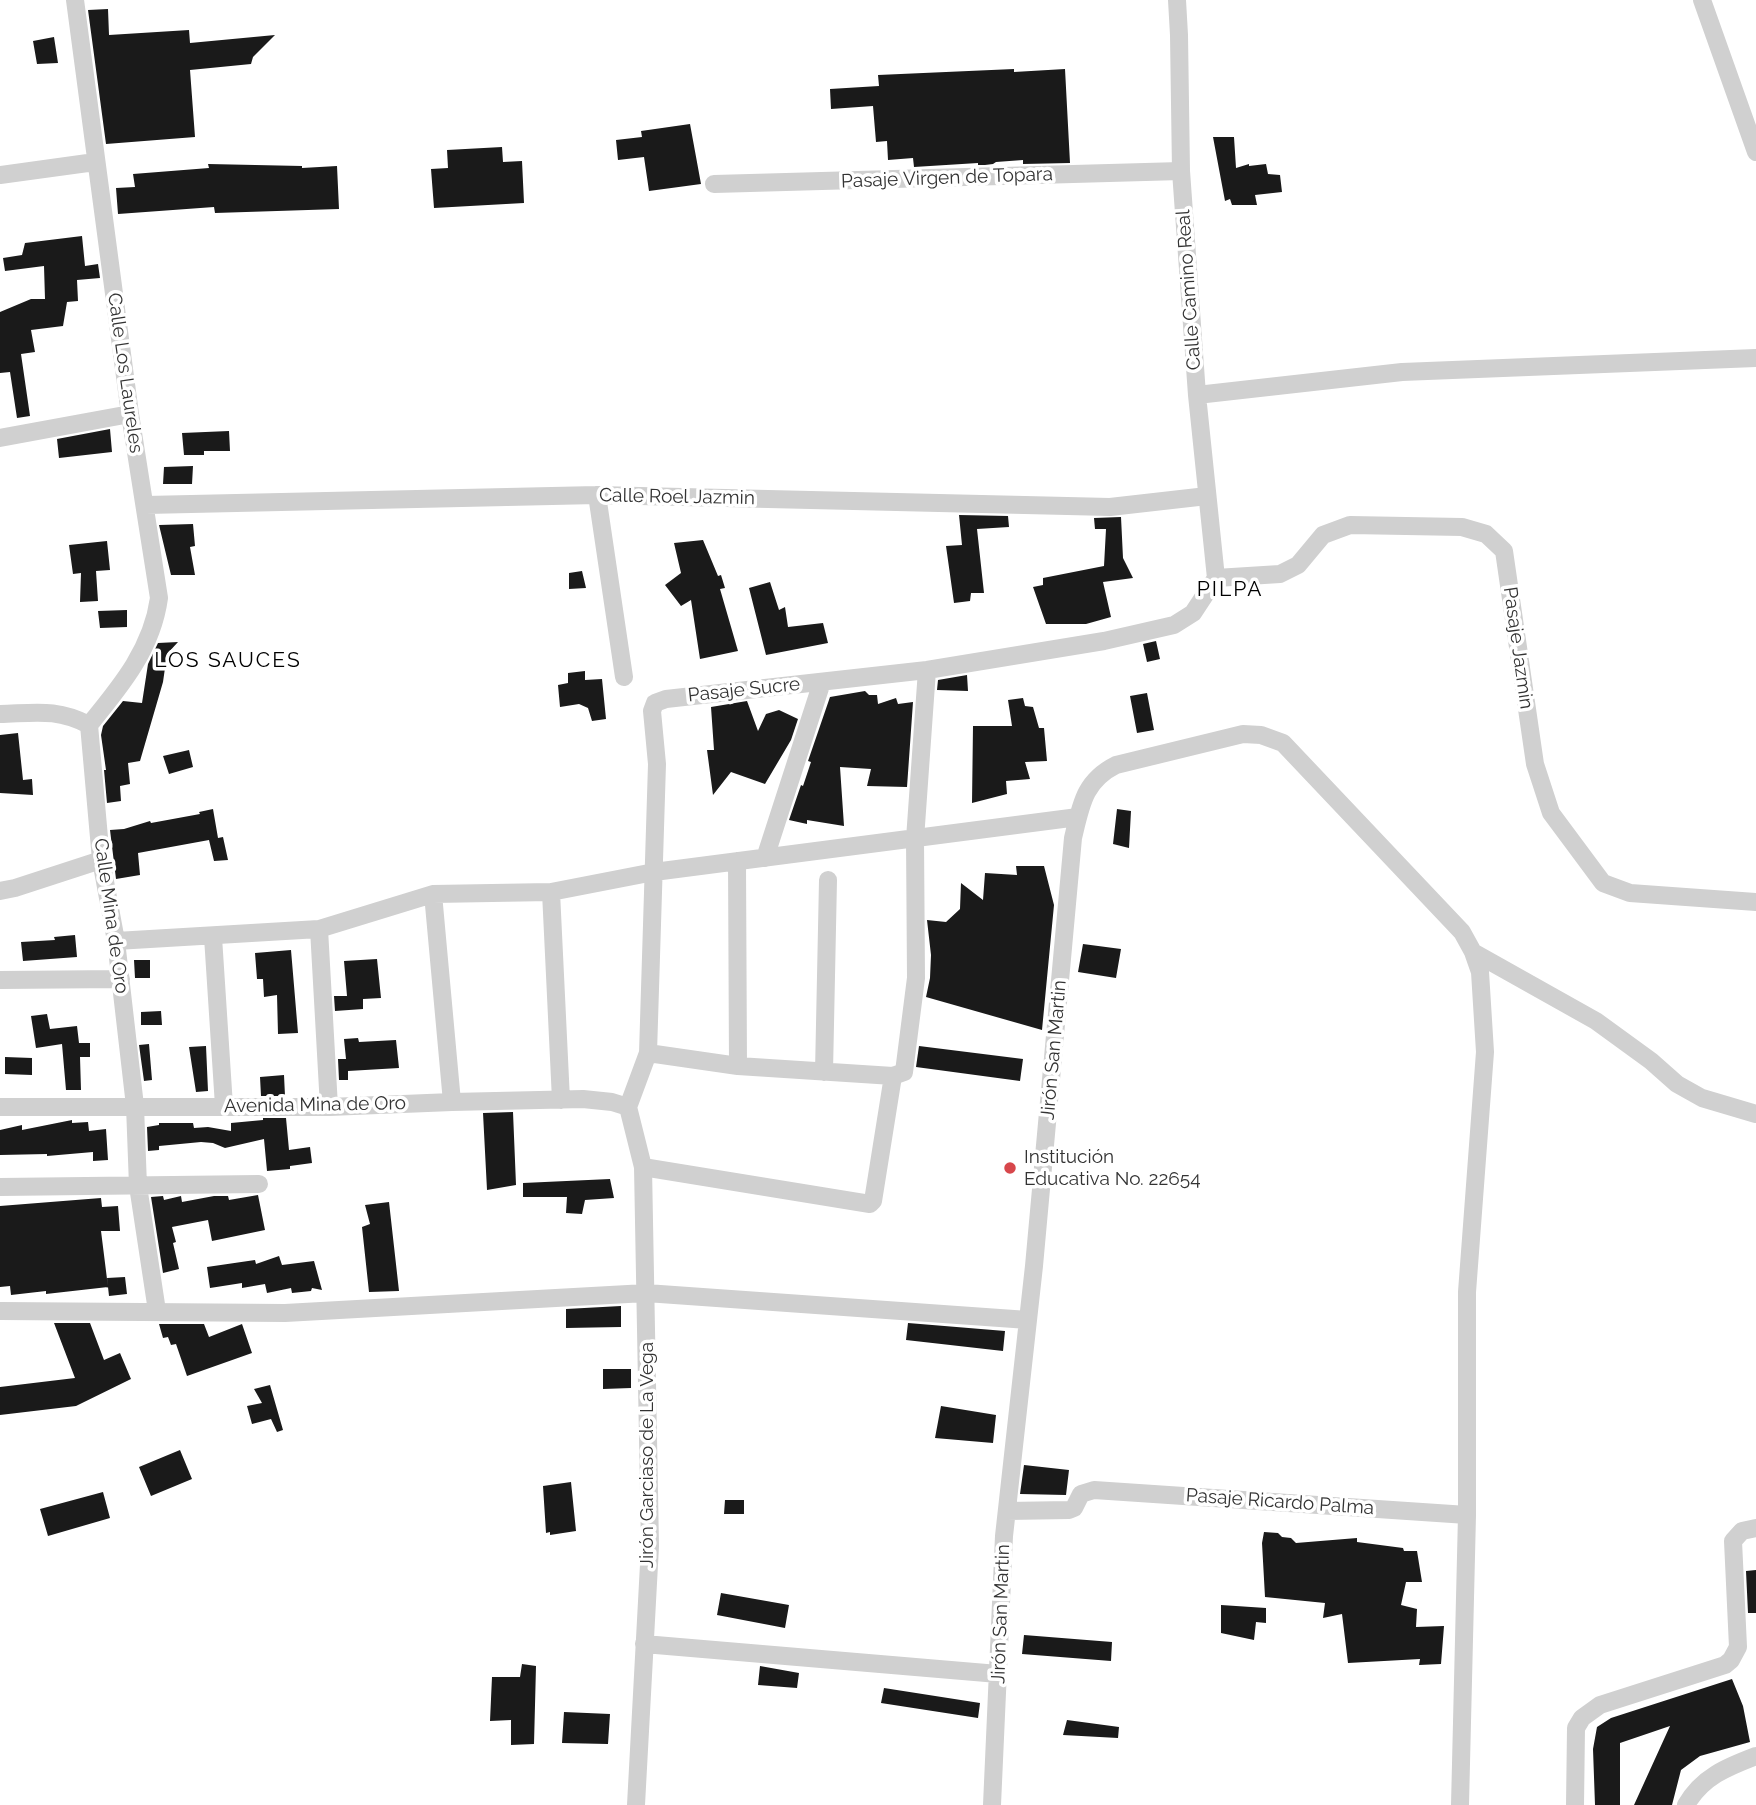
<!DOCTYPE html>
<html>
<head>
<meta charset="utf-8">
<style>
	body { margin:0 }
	canvas { display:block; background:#fff }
</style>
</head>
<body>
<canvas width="1756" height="1805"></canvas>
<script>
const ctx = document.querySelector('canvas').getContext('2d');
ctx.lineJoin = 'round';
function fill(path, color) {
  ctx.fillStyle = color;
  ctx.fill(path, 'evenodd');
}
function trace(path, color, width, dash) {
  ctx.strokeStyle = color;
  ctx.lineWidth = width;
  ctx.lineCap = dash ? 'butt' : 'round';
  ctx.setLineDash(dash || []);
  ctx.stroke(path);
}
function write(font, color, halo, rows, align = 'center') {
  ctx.font = font + ' Raleway,sans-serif';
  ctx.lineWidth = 7;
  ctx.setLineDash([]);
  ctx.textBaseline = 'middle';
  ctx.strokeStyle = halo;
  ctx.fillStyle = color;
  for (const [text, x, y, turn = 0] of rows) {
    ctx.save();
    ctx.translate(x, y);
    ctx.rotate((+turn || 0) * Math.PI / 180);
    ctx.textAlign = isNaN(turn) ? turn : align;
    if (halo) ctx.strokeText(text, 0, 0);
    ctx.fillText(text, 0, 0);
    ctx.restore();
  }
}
const building = new Path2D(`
	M108 9 109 35 189 30 190 43 275 35 253 57 251 64 190 70 195 137 106 144 88 10Z
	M54 37 58 63 37 64 33 41Z
	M1014 69V72L1065 69 1070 163 1023 164V160L996 162 993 164 985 165H978V163L914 167 913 158 888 160 887 141 876 142 873 106 831 109 830 89 879 86 878 75Z
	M690 124 701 184 649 191 644 157 618 160 616 140 642 137 641 131Z
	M1213 137H1234L1236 168 1249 164V166L1266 164 1268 174 1280 175 1282 192 1255 195 1257 205H1232L1230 199 1225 201Z
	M502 147 503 162 522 161 524 203 434 208 431 169 448 168 447 150Z
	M208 164 302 166V168L337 166 339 209 215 213 214 207 118 214 116 188 135 187 133 174 209 168Z
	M82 236 85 266 98 264 100 278 77 280 78 301 67 302 63 326 31 330 35 352 21 354 30 416 17 418 10 372 0 373V312L31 299H45L44 266 5 271 3 258 22 255 25 243Z
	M110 429 112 452 59 458 57 439Z
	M229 431 230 451H204V455H184L182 433Z
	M193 466 192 484H163L164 467Z
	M959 515 1008 516 1009 527 977 529 984 593H971L970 601 954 603 946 546 962 545Z
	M1121 517 1123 558 1133 578 1103 582 1111 617 1086 624H1046L1033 587 1043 585V578L1104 566 1106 529H1095L1094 518Z
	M193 524 195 546 190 547 195 575H171L159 525Z
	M703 540 718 576 721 575 725 588 720 589 738 651 700 659 691 600 681 606 665 585 681 573 674 543Z
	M107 541 110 570 96 571 98 601 80 602 81 573 73 574 69 545Z
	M582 571 586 588 569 589V573Z
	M770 582 779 610 785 607 788 627 823 623 828 643 766 655 749 588Z
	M127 610V627L100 628 98 611Z
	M1156 641 1160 659 1147 662 1143 644Z
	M178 642 167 654 163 682 140 761 128 763 130 784 120 786 121 801 107 803 104 770H106L101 735 103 726 123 701 142 703 148 664 158 643Z
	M585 671V680L602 679 606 719 592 721 588 708 579 704 560 707 558 685 568 683V673Z
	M967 675 968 691 937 690 938 680Z
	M865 691 869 695H877L878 704 896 698 898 704 913 702 907 787 867 786 871 769 840 767 844 826 807 820V824L789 820 801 785 803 786 811 762 808 761 830 697Z
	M1147 693 1154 730 1137 733 1130 696Z
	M1023 698 1025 706 1033 707 1039 728H1044L1047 761 1025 762 1030 779 1006 781 1007 794 972 803 973 726H1012L1008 700Z
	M747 701 758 731 766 714 779 710 798 719 791 740 765 784 731 772 713 795 707 750H714L711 707Z
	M18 733 23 780 32 779 33 795 0 793V735Z
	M189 750 193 767 169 774 163 756Z
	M213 809 218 838 223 837 228 860 214 861 209 840 138 853 140 875 116 879 110 830 124 829 150 821 151 823 200 814 199 812Z
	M1117 809 1131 811 1129 848 1113 844Z
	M1016 866H1044L1054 905 1042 1030 926 997 930 978 931 955 927 920 946 922 960 909 961 883 983 900 985 873 1017 875Z
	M75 935 77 957 23 961 21 942 55 940 54 937Z
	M1083 944 1121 949 1116 978 1078 972Z
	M291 950 298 1033 278 1034 277 995 264 997 263 979H257L255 953Z
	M377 959 381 998 363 999V1009L335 1011 334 996H347L344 961Z
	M134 960H150V978H135Z
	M161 1011 162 1025H141V1012Z
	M47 1014 50 1029 77 1026 79 1043H90V1057H80L81 1090H66L62 1044 36 1048 31 1016Z
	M358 1038 359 1042 396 1040 399 1068 348 1071V1080H339L338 1059H346L344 1039Z
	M149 1044 152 1080 144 1081 139 1045Z
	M206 1046 208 1091 196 1092 189 1047Z
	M919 1046 1023 1059 1020 1081 916 1067Z
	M5 1057 32 1058V1075L5 1074Z
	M284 1075 285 1096H261L260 1077Z
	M513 1112 516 1185 487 1190 483 1113Z
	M263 1118H286L289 1150 310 1147 312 1163 290 1166V1169L267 1171 264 1139 225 1148 213 1143 201 1142 159 1146V1150L148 1151 147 1127 159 1125V1123H193L194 1128 208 1127 231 1131V1123L263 1120Z
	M72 1120V1123L88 1122 89 1131 106 1129 108 1160 93 1161V1152L47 1156V1154L0 1155V1130L22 1125V1130Z
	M610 1179 614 1198 585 1200 582 1214 566 1213 567 1197H523V1183Z
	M258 1195 265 1230 212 1241 208 1220 172 1227 176 1242 173 1243 179 1269 163 1273 151 1197 163 1196 164 1200 181 1196 182 1202 214 1196H228L229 1200Z
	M101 1198 102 1207 118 1206 120 1231H101L108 1287 46 1294V1291L11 1295 10 1286 0 1287V1206Z
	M389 1202 399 1291 369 1292 362 1227 370 1224 365 1205Z
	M279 1256 282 1265 314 1261 322 1290 312 1288 311 1291 292 1293 291 1288 267 1293 265 1284 242 1288V1283L210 1288 207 1267 255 1260 256 1264Z
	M125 1277 127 1294 109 1296 107 1278Z
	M621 1306V1327L566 1328V1309Z
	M54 1323H90L104 1360 120 1353 131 1379 76 1406 0 1415V1387L75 1378Z
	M908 1323 1005 1331 1003 1351 906 1340Z
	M159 1324H204L209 1337 242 1324 252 1353 187 1376 176 1344 171 1345 168 1337 163 1338Z
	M603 1369H631V1388L603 1389Z
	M270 1385 283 1430 277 1432 271 1419 252 1424 247 1406 262 1403 254 1389Z
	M941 1406 996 1415 993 1443 935 1438Z
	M180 1450 192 1479 151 1496 139 1467Z
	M1024 1465 1069 1470 1066 1495 1020 1494Z
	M571 1482 576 1531 550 1535V1532L546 1533 543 1486Z
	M103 1492 110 1518 48 1536 40 1509Z
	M725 1500H744V1514H724Z
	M1264 1532 1278 1533 1282 1537 1291 1538 1296 1543 1357 1538V1542L1403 1548 1404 1551H1417L1422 1582H1406L1401 1605 1417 1609 1416 1627 1444 1626 1441 1664 1419 1665 1420 1659 1348 1663 1342 1614 1323 1618 1325 1603 1265 1597 1262 1543Z
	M1756 1570V1613H1748L1746 1571Z
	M721 1593 789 1605 785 1628 717 1615Z
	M1221 1605 1266 1608V1623L1256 1622 1254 1640 1221 1633Z
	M1024 1635 1112 1642 1111 1661 1022 1654Z
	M522 1664 536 1666 534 1744 511 1745V1720L490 1721 492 1677H520Z
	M760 1666 799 1673 797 1688 758 1685Z
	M1732 1679 1743 1706 1750 1742 1700 1756 1681 1770 1672 1805H1634L1670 1726 1620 1743V1805H1595L1593 1749 1597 1727 1611 1718Z
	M884 1688 980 1703 978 1718 881 1703Z
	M564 1712 610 1714 608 1744 562 1743Z
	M1067 1720 1119 1727 1118 1738 1063 1735Z`);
const minor = new Path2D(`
	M75 0 130 414 159 598C152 649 121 686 89 725
	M1177 0 1179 35 1181 171 1197 395 1216 578
	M1702 0 1756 152
	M0 175 95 162
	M714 184 1181 171
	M1197 395 1402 372 1756 358
	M0 438 130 414
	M597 495 624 677
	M146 505 597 495 1110 507 1207 496
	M1216 578 1280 574 1298 565 1323 535 1350 525 1462 527 1486 534 1504 551 1535 764 1551 813 1603 883 1630 893 1756 902
	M0 714C35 713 57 708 89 725
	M89 725 101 860 116 941 135 1106 138 1186 157 1311
	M765 858 822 682
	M737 861 738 1066
	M0 891 15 888 101 860
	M551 892 561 1100
	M433 894 452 1102
	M319 929 329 1107
	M213 937 224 1106
	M116 941 319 929 433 894 551 892 654 872 1078 817
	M1473 952 1596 1021 1651 1061 1677 1084 1702 1098 1756 1114
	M0 980 121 979
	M648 1053 738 1066 893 1076 904 1072 916 978 915 839 927 670
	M824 1072 828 880
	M0 1107H329L452 1102 583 1099 612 1102 628 1107
	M628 1107 648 1053 657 764 652 711 655 703 666 699 927 670 1104 641 1174 625 1193 613 1216 578
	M628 1107 643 1167 650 1546 636 1805
	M643 1167 870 1204 873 1201 893 1076
	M0 1187 259 1184
	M0 1311 285 1313 646 1293 1028 1320
	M1007 1511 1069 1510 1074 1508 1081 1494 1094 1490 1467 1515
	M644 1644 998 1674
	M992 1805 1004 1536 1034 1266 1073 838C1081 805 1084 781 1116 765L1243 734 1261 735 1283 743 1462 932 1473 952 1480 972 1485 1052 1467 1292V1515L1460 1805
	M1575 1805 1576 1728 1582 1718 1600 1705 1725 1665 1731 1660 1738 1647 1733 1541 1742 1531 1756 1528
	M1686 1805C1702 1777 1727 1767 1756 1756`);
const markers = [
	[1010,1168,7,"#d7474b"]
];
const streetNames = [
	["Pasaje Virgen de Topara",947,178,-2],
	["Calle Camino Real",1189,290,-94],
	["Calle Los Laureles",125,373,82],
	["Calle Roel Jazmin",677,497,1],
	["Pasaje Jazmin",1518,648,82],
	["Pasaje Sucre",744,690,-6],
	["Calle Mina de Oro",111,916,82],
	["Jirón San Martin",1054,1050,-85],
	["Avenida Mina de Oro",315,1105,-1],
	["Jirón Garciaso de La Vega",647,1455,-90],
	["Pasaje Ricardo Palma",1280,1502,4],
	["Jirón San Martin",1001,1614,-88]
];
const poiNames = [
	["Institución",1024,1157],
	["Educativa No. 22654",1024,1179]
];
const neighbourhoodNames = [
	["PILPA",1230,590],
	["LOS SAUCES",228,661]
];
fill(building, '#1a1a1a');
trace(minor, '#d0d0d0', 18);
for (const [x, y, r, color] of markers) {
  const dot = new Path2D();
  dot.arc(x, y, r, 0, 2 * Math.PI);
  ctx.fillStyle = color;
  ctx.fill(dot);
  trace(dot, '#fff', 2.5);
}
write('19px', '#333', '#fff', streetNames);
write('19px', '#333', '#fff', poiNames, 'left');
ctx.letterSpacing = '2px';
write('21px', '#000', '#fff', neighbourhoodNames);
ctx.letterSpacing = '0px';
</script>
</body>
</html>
